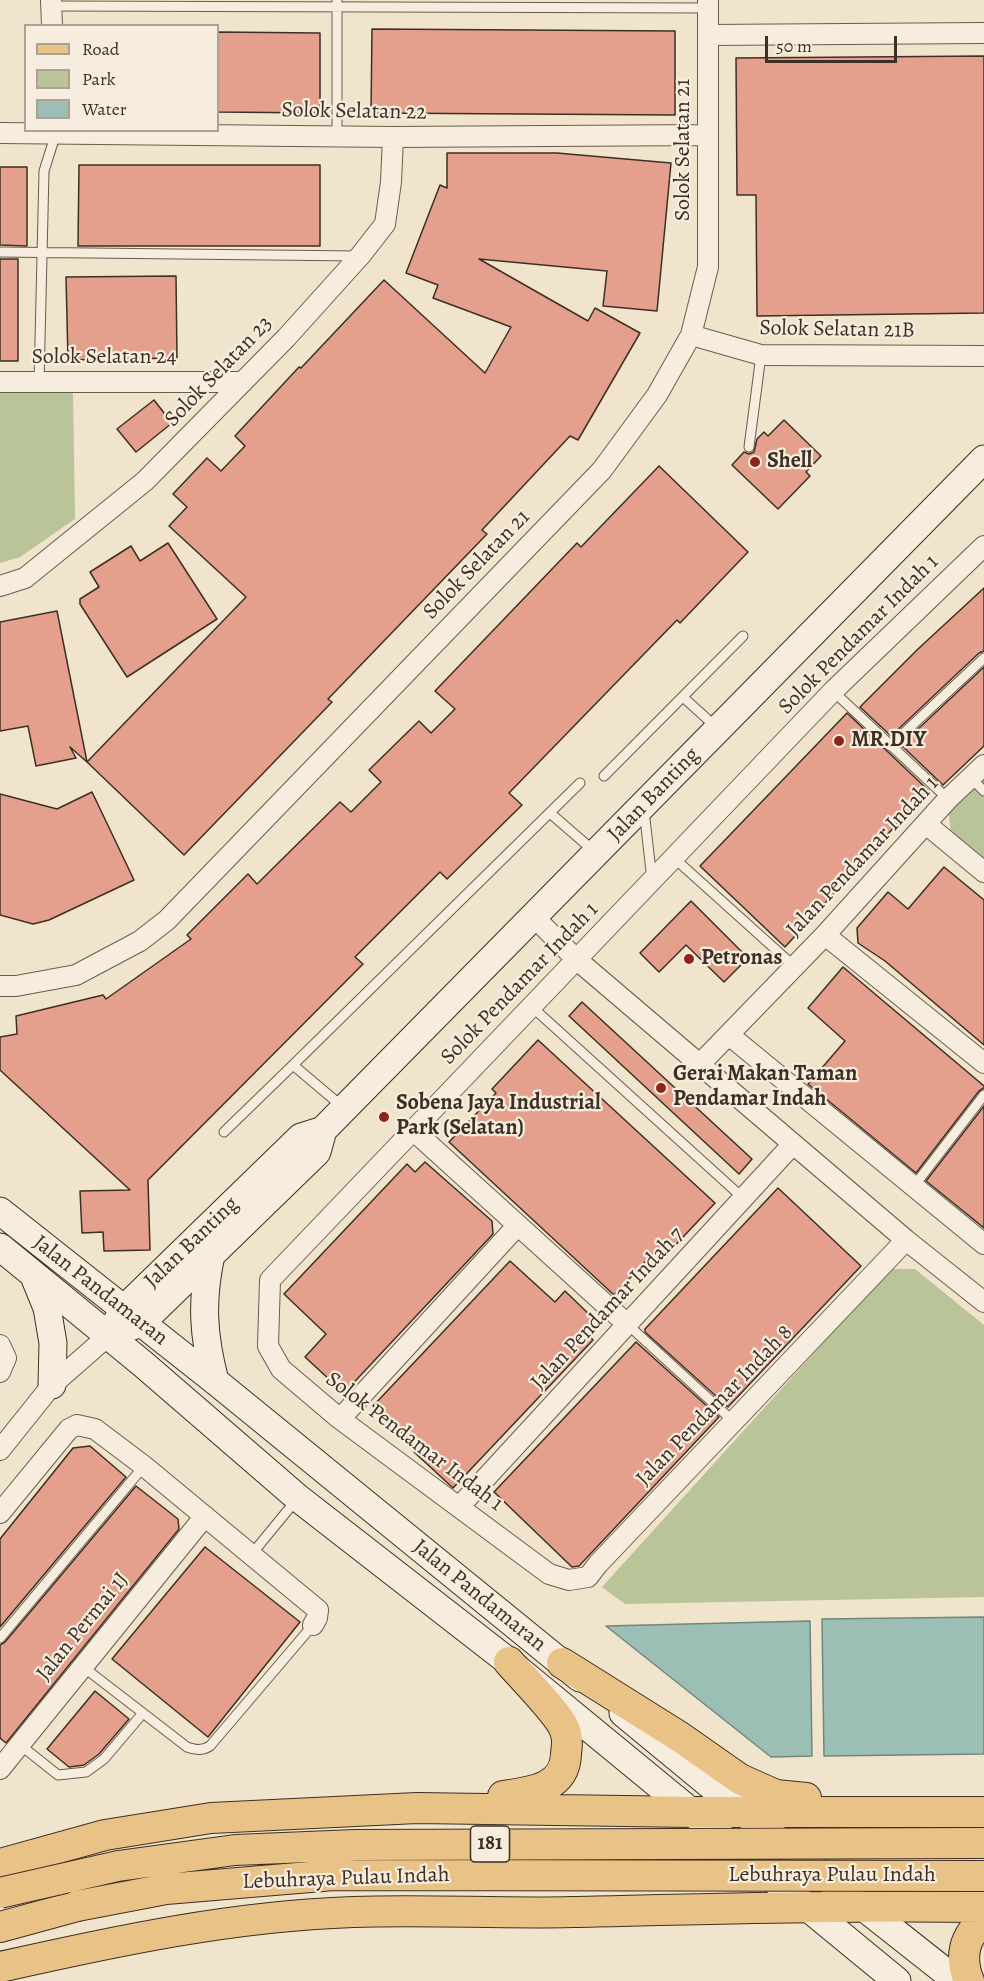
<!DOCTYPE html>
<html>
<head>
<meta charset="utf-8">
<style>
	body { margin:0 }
	#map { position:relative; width:984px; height:1981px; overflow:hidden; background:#f1e4cc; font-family:Alegreya,serif }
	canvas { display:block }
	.legend { position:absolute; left:24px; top:24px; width:195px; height:108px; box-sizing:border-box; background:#f6edde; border:2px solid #aca193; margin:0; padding:8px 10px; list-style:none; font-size:18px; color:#3d2f23 }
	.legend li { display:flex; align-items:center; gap:12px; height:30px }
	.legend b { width:30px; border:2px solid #aca193 }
	.scale { position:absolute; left:765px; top:36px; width:132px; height:27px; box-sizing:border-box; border:3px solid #3d2f23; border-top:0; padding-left:8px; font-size:18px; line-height:21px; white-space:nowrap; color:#3d2f23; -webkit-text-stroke:4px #f6edde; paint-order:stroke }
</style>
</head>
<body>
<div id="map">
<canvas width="984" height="1981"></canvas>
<ul class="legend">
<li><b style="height:8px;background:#e8c286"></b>Road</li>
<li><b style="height:16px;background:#b9c498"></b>Park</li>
<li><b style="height:16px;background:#9bbfb5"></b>Water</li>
</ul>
<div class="scale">50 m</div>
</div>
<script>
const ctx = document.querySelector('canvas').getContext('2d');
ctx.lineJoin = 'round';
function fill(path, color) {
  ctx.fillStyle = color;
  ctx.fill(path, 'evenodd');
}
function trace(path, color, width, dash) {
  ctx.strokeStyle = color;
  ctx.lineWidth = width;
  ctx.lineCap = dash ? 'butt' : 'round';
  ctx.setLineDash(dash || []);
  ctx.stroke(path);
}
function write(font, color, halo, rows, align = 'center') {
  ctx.font = font + ' Alegreya,serif';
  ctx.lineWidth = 4.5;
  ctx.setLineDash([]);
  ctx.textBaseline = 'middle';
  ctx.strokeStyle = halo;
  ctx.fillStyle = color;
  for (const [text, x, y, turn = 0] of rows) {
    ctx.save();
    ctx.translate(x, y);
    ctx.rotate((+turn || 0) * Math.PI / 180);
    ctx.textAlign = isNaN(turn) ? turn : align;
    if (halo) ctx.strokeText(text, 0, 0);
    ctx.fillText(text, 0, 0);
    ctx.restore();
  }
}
const green = new Path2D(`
	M0 393H73L75 519 20 557 0 563Z
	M984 773V861L951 834 948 807Z
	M890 1269H915L984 1325V1597L625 1604 602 1587Z`);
const water = new Path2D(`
	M984 1617V1754L824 1756 822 1619Z
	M810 1621 812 1756 771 1757 606 1626Z`);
const building = new Path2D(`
	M372 29 675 31V115L371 113Z
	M218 32 320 33V113L218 112Z
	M984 56V313L757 316 756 195H737L736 58Z
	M447 153H557L671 163 657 311 603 306 607 271 479 259 588 321 595 308 640 333 578 440 570 436 482 530 487 534 328 699 332 702 184 855 87 762 246 597 169 526 187 507 173 494 207 458 221 471 245 446 235 436 299 367 301 368 384 280 485 373 511 327 433 298 438 285 406 273 440 185 447 188Z
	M79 165H320V246H78Z
	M0 167H27V246L0 245Z
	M0 259H18V361H0Z
	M176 276 177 358 68 360 66 277Z
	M154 400 172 423 136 452 117 429Z
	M784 420 821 456 806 472 810 476 778 509 732 465 744 452 749 454 754 452 757 439 764 432 768 436Z
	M659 466 748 552 680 623 677 620 509 793 522 805 447 879 440 872 355 957 363 964 148 1180 150 1250 104 1251 103 1232 82 1233 80 1191 130 1190 0 1070V1037L17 1034 16 1016 103 995 106 999 191 939 187 935 248 874 257 884 340 802 351 812 381 782 369 770 419 721 431 733 455 709 435 691 577 543 581 547Z
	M168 543 217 619 127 677 80 604V599L99 587 90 572 131 546 140 561Z
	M984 588V651L979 653 891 736 860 707 918 649Z
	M57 611 87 762 70 747 76 758 36 766 28 726 0 731V622Z
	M984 667V746L943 785 901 745Z
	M847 713 928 790 785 947 700 866Z
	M92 792 134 880 49 920 33 924 0 915V794L57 809Z
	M944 867 984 900V1045L885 961 858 943 857 928 888 892 908 909Z
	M691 901 748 958 724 982 686 945 659 972 640 953Z
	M843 967 984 1086V1088L979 1091 916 1173 808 1084 845 1041 808 1008Z
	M582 1002 752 1159 739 1174 569 1016Z
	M538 1040 715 1203 668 1253 660 1246 614 1295 449 1142 496 1093 492 1089Z
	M984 1106V1228L926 1181Z
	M425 1162 492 1221 493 1234 344 1393 305 1357 326 1334 284 1294 407 1164 415 1172Z
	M778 1188 861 1266 728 1407 645 1332V1329Z
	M510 1261 555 1302 565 1291 594 1319 584 1330 593 1340 453 1488 414 1452 418 1448 373 1406Z
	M636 1342 719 1417 579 1566 572 1567 494 1492Z
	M90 1446 126 1477 0 1627V1539L73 1448Z
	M136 1486 178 1519 179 1529 6 1743 0 1738V1645L5 1642Z
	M205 1547 300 1622 208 1737 112 1659Z
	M95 1691 129 1719 99 1754 84 1765 69 1767 47 1749Z`);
const lane = new Path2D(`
	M51 6 708 8
	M337 135V0
	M0 252 358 256
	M39 383 44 171 56 133
	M749 447 761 355
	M833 691 948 799
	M683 697 716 727
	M890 746 984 658
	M604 776 743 636
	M971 778 984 791
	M644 810 652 880
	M550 813 595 852
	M674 858 794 966
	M531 1006 743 1198
	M293 1065 580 783
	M224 1132 293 1065 344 1108
	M914 1186 984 1095
	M627 1324 733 1421
	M251 1555 297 1499
	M0 1638 144 1466
	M82 1666 187 1747C196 1750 202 1751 210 1746L313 1625
	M19 1744 58 1775 86 1772 104 1759 143 1713`);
const street = new Path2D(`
	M51 0 52 26
	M708 35 984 33
	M0 133 393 137 708 135
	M691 335 761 355 984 356
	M0 382H243
	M0 586 25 578 145 481 286 338 360 256 385 224 391 182 393 137
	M926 824 984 872
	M533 916 576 959 906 1240 984 1302
	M825 935 984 1063
	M0 986H16L76 975 140 941 167 920 602 470 657 395 691 335 708 267V0
	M729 1035 984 1244
	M700 1064 825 935 948 799 984 765
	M414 1131 627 1324
	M906 1240 598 1564 588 1577 569 1580 549 1574 340 1419 281 1369 268 1346 270 1280 833 691 984 546
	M0 1345 6 1358 0 1372
	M340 1419 518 1225
	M0 1450 52 1385 109 1335
	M459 1507 793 1144
	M0 1513 69 1429 77 1425 95 1429 144 1466 318 1610 317 1618 313 1625
	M0 1769 205 1516`);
const secondary = new Path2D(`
	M0 1211 215 1381 580 1678
	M0 1247 143 1364 298 1498 509 1662 897 1981
	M211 1255C201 1301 203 1336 215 1381
	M34 1276 47 1308 53 1343 52 1385
	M124 1329 141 1323 317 1152 323 1130
	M109 1335 124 1309 301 1137 323 1130 984 459
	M623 1713 743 1812 957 1981`);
const primary = new Path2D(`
	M562 1663 680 1737 740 1779 776 1795 806 1798
	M503 1796C530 1792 565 1789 566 1754 567 1747 568 1738 565 1731 561 1716 521 1676 509 1662
	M0 1864 105 1835 211 1818 417 1808 693 1812H984
	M0 1927 77 1906
	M0 1967C116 1941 233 1916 353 1912 426 1909 499 1914 572 1912 709 1909 846 1905 984 1907
	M969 1981C959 1957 964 1936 984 1920`);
const primaryBridge = new Path2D(`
	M0 1893 118 1866 235 1850 355 1845 984 1843
	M77 1906 166 1889 334 1875 984 1876`);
const markers = [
	[755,462,6,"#8f2418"],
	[839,741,6,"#8f2418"],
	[689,959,6,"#8f2418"],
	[661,1088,6,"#8f2418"],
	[384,1117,6,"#8f2418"]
];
const shields = [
	[490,1844,39]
];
const shieldNames = [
	["181",490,1844]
];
const streetNames = [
	["Solok Selatan 22",354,112,1],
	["Solok Selatan 21",684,150,-90],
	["Solok Selatan 21B",837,330,1],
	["Solok Selatan 24",104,358],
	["Solok Selatan 23",219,372,-46],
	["Solok Selatan 21",477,565,-46],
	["Solok Pendamar Indah 1",859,635,-45],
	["Jalan Banting",654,795,-46],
	["Jalan Pendamar Indah 1",863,857,-47],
	["Solok Pendamar Indah 1",520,984,-46],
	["Jalan Banting",192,1243,-44],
	["Jalan Pandamaran",100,1291,38],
	["Jalan Pendamar Indah 7",608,1309,-47],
	["Jalan Pendamar Indah 8",715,1406,-46],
	["Solok Pendamar Indah 1",414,1442,37],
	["Jalan Pandamaran",479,1596,39],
	["Jalan Permai 1J",83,1627,-51],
	["Lebuhraya Pulau Indah",832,1876],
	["Lebuhraya Pulau Indah",346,1879,-2]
];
const poiNames = [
	["Shell",767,462],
	["MR.DIY",851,741],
	["Petronas",701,959],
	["Gerai Makan Taman",673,1075],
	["Pendamar Indah",673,1100],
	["Sobena Jaya Industrial",396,1104],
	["Park (Selatan)",396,1129]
];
fill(green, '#b9c498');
fill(water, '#9bbfb5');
trace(water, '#75857b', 1.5);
fill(building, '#e4a08d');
trace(building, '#3d2f23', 1.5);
trace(lane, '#6a5c4d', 11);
trace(street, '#6a5c4d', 22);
trace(secondary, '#3d2f23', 29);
trace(primary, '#3d2f23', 32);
trace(lane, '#f6edde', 9);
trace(street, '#f6edde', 20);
trace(secondary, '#f6edde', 27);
trace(primary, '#e8c286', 30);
trace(primaryBridge, '#3d2f23', 32, []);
trace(primaryBridge, '#e8c286', 30);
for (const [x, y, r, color] of markers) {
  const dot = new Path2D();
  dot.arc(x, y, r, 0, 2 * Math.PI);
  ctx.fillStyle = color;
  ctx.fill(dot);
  trace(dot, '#f6edde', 2);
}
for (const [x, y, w] of shields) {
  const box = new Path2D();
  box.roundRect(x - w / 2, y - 18, w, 36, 4.5);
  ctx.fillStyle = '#f6edde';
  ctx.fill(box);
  trace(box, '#3d2f23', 1.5);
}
write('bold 21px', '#3d2f23', null, shieldNames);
write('22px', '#3d2f23', '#f6edde', streetNames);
write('bold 22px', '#3d2f23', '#f6edde', poiNames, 'left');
</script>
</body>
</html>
